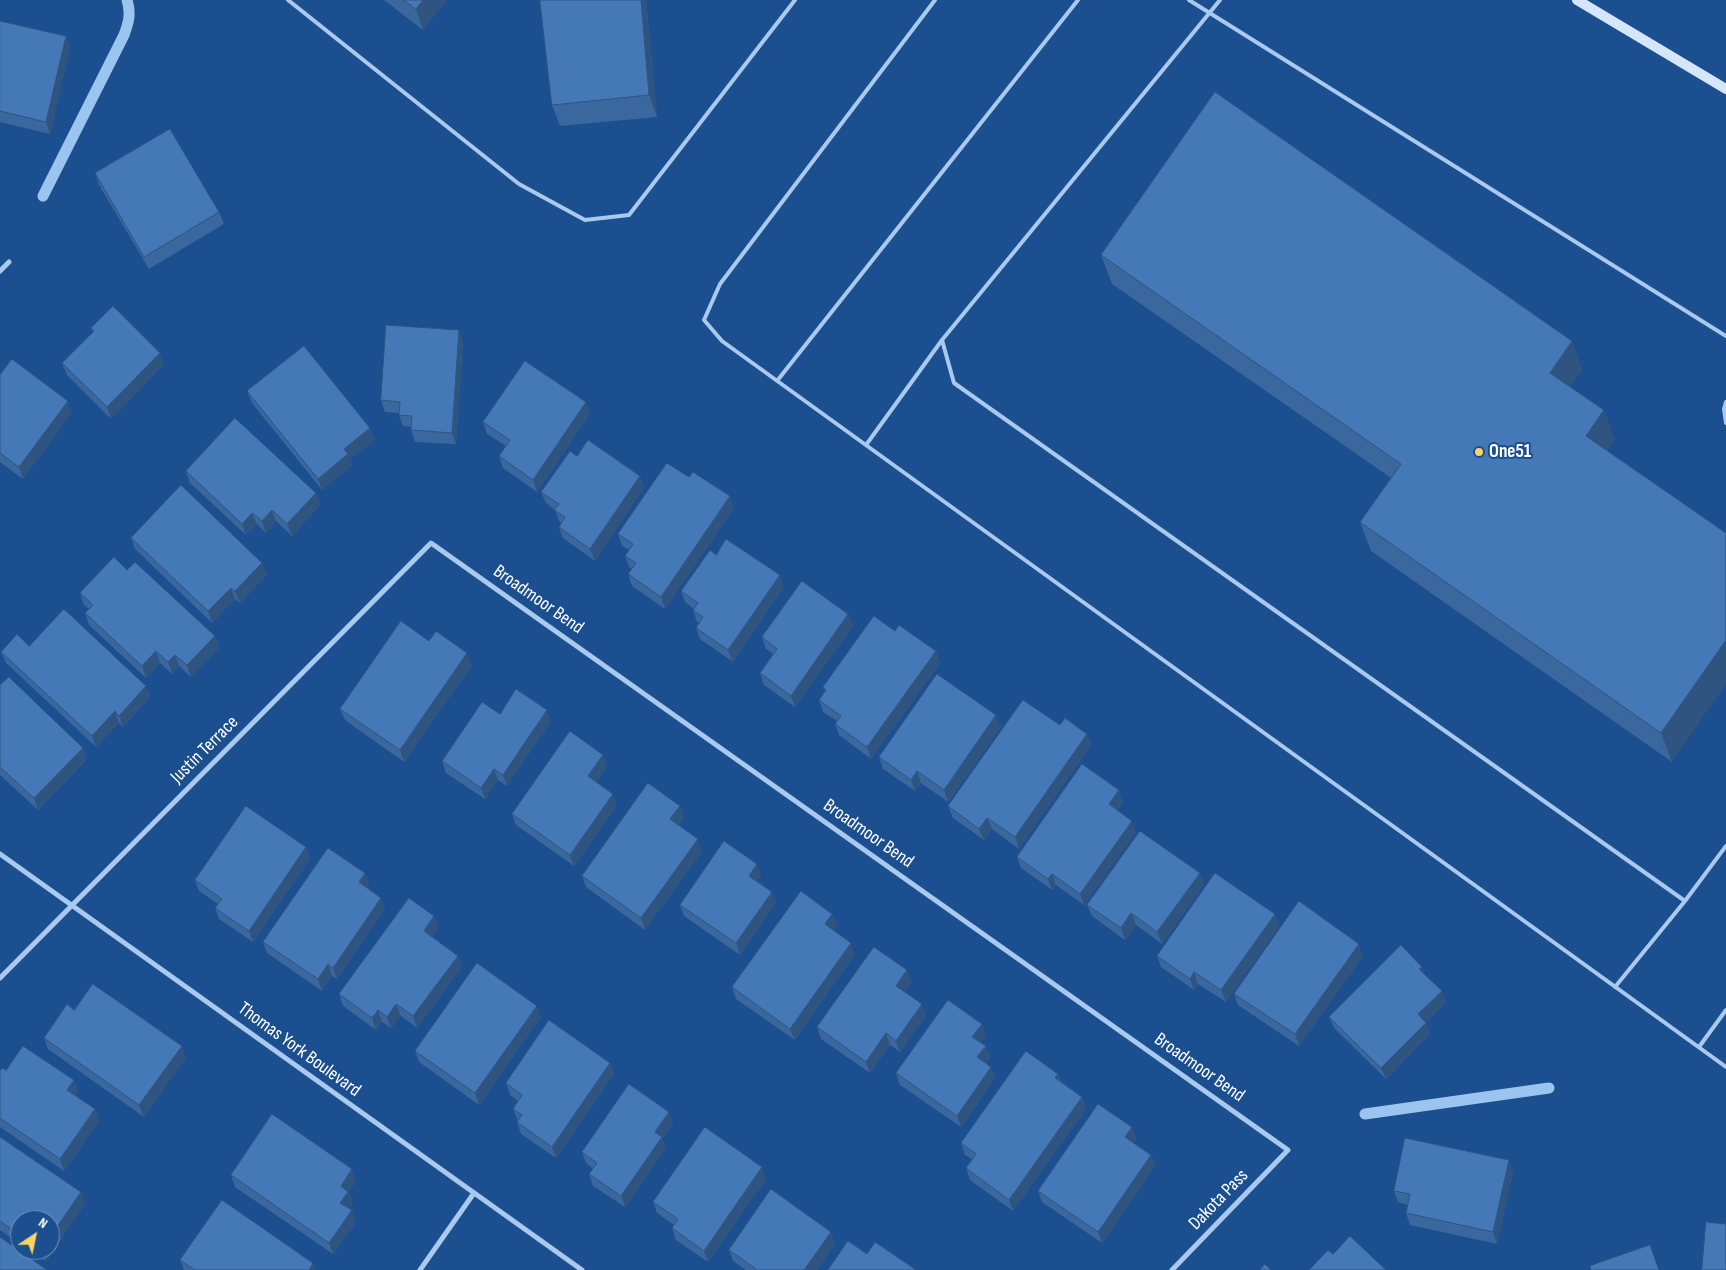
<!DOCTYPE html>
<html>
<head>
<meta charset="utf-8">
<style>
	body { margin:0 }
	#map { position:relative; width:1726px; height:1270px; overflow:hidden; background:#1b4f8f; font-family:"Sofia Sans Condensed",sans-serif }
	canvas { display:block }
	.north { position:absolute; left:10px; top:1210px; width:50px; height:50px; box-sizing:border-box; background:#1b4f8f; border:1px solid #7695bc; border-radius:50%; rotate:34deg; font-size:14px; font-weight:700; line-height:20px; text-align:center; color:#fff }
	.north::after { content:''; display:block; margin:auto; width:18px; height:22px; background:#ffd166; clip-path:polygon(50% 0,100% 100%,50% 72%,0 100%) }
</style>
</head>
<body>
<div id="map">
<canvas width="1726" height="1270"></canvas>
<div class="north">N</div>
</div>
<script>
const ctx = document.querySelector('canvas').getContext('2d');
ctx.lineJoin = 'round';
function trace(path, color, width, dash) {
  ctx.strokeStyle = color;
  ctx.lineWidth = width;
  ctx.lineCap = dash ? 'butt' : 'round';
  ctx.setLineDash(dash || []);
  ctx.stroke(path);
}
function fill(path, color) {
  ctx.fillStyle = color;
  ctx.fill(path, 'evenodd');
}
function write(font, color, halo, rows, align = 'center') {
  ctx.font = font + ' "Sofia Sans Condensed",sans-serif';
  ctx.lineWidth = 4;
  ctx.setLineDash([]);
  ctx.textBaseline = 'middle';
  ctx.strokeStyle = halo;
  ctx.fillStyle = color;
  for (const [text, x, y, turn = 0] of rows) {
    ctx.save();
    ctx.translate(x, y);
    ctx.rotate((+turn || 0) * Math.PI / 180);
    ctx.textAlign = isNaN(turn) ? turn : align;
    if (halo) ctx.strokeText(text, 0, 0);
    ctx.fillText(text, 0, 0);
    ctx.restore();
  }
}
const stream = new Path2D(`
	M43 196 124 35C129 22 131 13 127 0
	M1365 1114 1549 1088`);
const service = new Path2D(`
	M288 0 519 184 585 220 629 215 795 0
	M935 0 720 284 704 320 722 341 1726 1067
	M1189 0 1726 336
	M1220 0 942 340 954 383 1685 901 1726 846
	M777 381 1078 0
	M1726 402 1724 409 1726 423
	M866 445 942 340
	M1615 987 1685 901
	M1699 1047 1726 1010`);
const minor = new Path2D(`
	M0 271 9 262
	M0 854 582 1270
	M0 978 431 543 1288 1150 1172 1270
	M420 1270 474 1193`);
const secondary = new Path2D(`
	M1577 0 1726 89`);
const wall = new Path2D(`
	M384 0H447L423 30Z
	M646 0 657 117 560 126 552 105Z
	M0 21 66 36 70 48 50 134 0 122Z
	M95 173 219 212 224 224 149 269 99 185Z
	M1101 255 1572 341 1582 370 1570 387 1615 439 1607 450 1672 762 1371 551 1360 522 1391 478 1112 284Z
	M91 328 164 364 111 419 67 375 62 363 93 332Z
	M463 341 456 444 415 442 411 430V427L403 426 399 415V413L385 412 381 400Z
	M0 375 72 412 23 479 0 462Z
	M247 391 370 428 375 440 350 459 352 465 322 490 252 403Z
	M590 414 537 492 503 468 499 456 506 446 487 434 483 422Z
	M577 456 640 476 644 487 595 561 563 538 559 527 561 523 559 521 555 510 546 503 541 492Z
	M186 471 316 493 320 505 292 536 276 521 266 533 257 524 246 535 190 483Z
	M734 508 665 609 632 586 628 574 632 569 629 567 625 556 629 550 622 546 618 534Z
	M131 538 267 575 240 603 235 599 212 623 135 549Z
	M716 555 784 587 733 662 700 639 696 628 699 623 697 622 693 610 694 609 685 602 681 591Z
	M127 570 215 636 219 648 191 677 179 666 172 674 160 663 146 678 89 625 85 613 89 609 84 605 80 593Z
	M848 614 853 626 795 707 764 685 760 673 773 654 766 649 762 637Z
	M895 631 936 651 940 663 871 759 839 735 835 724 837 721 823 712 819 700 825 692 823 687Z
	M429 641 472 665 404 762 345 720 340 709Z
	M29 646 146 686 150 697 123 727 119 723 96 747 6 663 1 652Z
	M0 685 83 748 87 759 38 810 0 775Z
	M500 714 551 721 507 786 498 780 485 799 446 773 442 761Z
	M1060 725 1087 734 1091 745 1019 849 992 829 984 840 953 818 948 806Z
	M1001 727 948 802 921 783 915 791 883 769 879 757Z
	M603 755 607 766 596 782 617 806 574 866 516 825 512 814Z
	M1119 790 1123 802 1118 810 1136 832 1084 905 1056 885 1052 890 1021 868 1017 857Z
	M684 817 679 825 702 851 645 930 586 887 582 876Z
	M306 847 310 859 253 942 219 919 215 908 218 904 199 891 195 880Z
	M757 864 761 875 757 881 772 892 776 903 740 955 684 916 680 905Z
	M365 873 369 884 367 888 381 898 385 909 337 979 332 976 322 991 267 953 263 942Z
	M1200 873 1204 884 1162 944 1136 925 1125 940 1092 916 1087 905Z
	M832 914 837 925 833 930 855 954 795 1040 736 999 732 987Z
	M1275 914 1279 926 1226 1002 1198 984 1194 990 1161 967 1157 956Z
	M434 916 438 928 432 937 458 956 462 967 417 1028 401 1016 391 1028 382 1022 376 1030 343 1006 339 994Z
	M1363 956 1299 1046 1238 1005 1234 994Z
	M1425 975 1446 1002 1426 1023 1430 1034 1386 1079 1334 1028 1329 1017Z
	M912 982 904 992 926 1016 900 1052 890 1045 870 1073 821 1039 817 1027Z
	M74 1010 186 1057 144 1117 48 1049 44 1038Z
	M541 1017 479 1105 419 1062 415 1051Z
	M986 1035 981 1042 986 1046 990 1057 986 1063 995 1078 961 1127 900 1085 896 1073Z
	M610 1063 614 1074 556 1158 521 1134 517 1122 518 1121 513 1109 518 1101 510 1095 506 1083Z
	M6 1070 74 1080 78 1091 75 1096 95 1109 99 1121 64 1171 0 1127V1071Z
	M1058 1074 1061 1081 1082 1097 1086 1109 1013 1211 970 1180 966 1168 972 1159 965 1155 961 1143Z
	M669 1112 673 1123 662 1139 666 1148 625 1207 593 1186 589 1174 593 1169 586 1163 582 1152Z
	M1132 1127 1136 1139 1133 1143 1151 1155 1155 1166 1102 1243 1042 1202 1038 1191Z
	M0 1137 81 1192 85 1204 46 1261 29 1250H50L20 1220V1244L0 1230Z
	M1513 1172 1497 1244 1410 1225 1406 1213 1408 1205 1398 1202 1394 1191Z
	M231 1175 356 1181 349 1192 353 1203 349 1208 356 1222 333 1254 235 1187Z
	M766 1179 708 1262 676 1240 672 1228 674 1225 657 1213 653 1202Z
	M835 1243 817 1270H746L733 1261 729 1250Z
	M180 1260 313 1263 316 1270H184Z`);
const shadedWall = new Path2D(`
	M423 0H447L423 30 416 9Z
	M641 0H646L657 117 649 95Z
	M66 36 70 48 50 134 46 122Z
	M459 330 463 341 456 444 452 433Z
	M1572 341 1582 370 1560 402 1550 373Z
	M160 353 164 364 111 419 107 407Z
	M68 401 72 412 23 479 19 467Z
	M586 402 590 414 537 492 533 480Z
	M1604 410 1615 439 1597 465 1586 436Z
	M370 428 375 440 350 459 352 465 322 490 318 479 344 449Z
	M640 476 644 487 595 561 590 549Z
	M316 493 320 505 292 536 287 524Z
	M730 496 734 508 665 609 661 597Z
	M272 510 276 521 266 533 262 521Z
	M252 513 257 524 246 535 242 524Z
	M262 563 267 575 240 603 235 591Z
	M780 575 784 587 733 662 728 650Z
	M231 588 235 599 212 623 208 611Z
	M848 614 853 626 795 707 791 696Z
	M215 636 219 648 191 677 187 665Z
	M1726 640V684L1672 762 1661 733Z
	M156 651 160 663 146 678 142 666Z
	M936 651 940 663 871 759 867 747Z
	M467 653 472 665 404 762 400 750Z
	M175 655 179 666 172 674 168 662Z
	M146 686 150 697 123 727 119 716Z
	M547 710 551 721 507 786 503 775Z
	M115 711 119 723 96 747 92 736Z
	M996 715 1001 727 948 802 944 790Z
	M1087 734 1091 745 1019 849 1015 837Z
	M83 748 87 759 38 810 34 798Z
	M603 755 607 766 592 788 588 776Z
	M494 769 498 780 485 799 481 788Z
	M917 771 921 783 915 791 911 780Z
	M1119 790 1123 802 1114 816 1109 804Z
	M613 794 617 806 574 866 570 855Z
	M680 806 684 817 675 831 670 819Z
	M987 818 992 829 984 840 979 829Z
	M1132 821 1136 832 1084 905 1080 894Z
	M698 839 702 851 645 930 641 918Z
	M306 847 310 859 253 942 249 931Z
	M757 864 761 875 753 887 749 876Z
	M365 873 369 884 363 894 359 882Z
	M1200 873 1204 884 1162 944 1157 932Z
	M1052 874 1056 885 1052 890 1048 879Z
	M772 892 776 903 740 955 736 943Z
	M381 898 385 909 337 979 333 968Z
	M1131 913 1136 925 1125 940 1121 928Z
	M832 914 837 925 829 936 825 924Z
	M1275 914 1279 926 1226 1002 1221 990Z
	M434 916 438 928 428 942 424 931Z
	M851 943 855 954 795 1040 790 1029Z
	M1359 944 1363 956 1299 1046 1295 1034Z
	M458 956 462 967 417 1028 413 1016Z
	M328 964 332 976 322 991 318 979Z
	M1422 967 1427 978 1419 969Z
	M907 970 912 982 900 998 896 986Z
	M1194 972 1198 984 1194 990 1190 979Z
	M1442 991 1446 1002 1423 1026 1418 1014Z
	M396 1004 401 1016 391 1028 387 1017Z
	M922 1004 926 1016 900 1052 896 1041Z
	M537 1006 541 1017 479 1105 475 1093Z
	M378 1010 382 1022 376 1030 372 1018Z
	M1426 1023 1430 1034 1386 1079 1381 1068Z
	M982 1024 986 1035 977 1048 972 1037Z
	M886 1033 890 1045 870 1073 866 1062Z
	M182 1046 186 1057 144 1117 139 1105Z
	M986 1046 990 1057 982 1068 977 1057Z
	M610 1063 614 1074 556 1158 552 1147Z
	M991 1067 995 1078 961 1127 957 1116Z
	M1058 1074 1062 1086 1055 1078Z
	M74 1080 78 1091 71 1102 67 1090Z
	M1082 1097 1086 1109 1013 1211 1009 1200Z
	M95 1109 99 1121 64 1171 60 1159Z
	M669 1112 673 1123 662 1139 666 1148 625 1207 621 1196 655 1132Z
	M1132 1127 1136 1139 1129 1149 1125 1137Z
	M1151 1155 1155 1166 1102 1243 1098 1232Z
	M1509 1160 1513 1172 1497 1244 1493 1232Z
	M762 1167 766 1179 708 1262 704 1251Z
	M352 1169 356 1181 349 1192 353 1203 344 1214 340 1203 341 1186Z
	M81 1192 85 1204 46 1261 42 1250H50V1237Z
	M352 1210 356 1222 333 1254 329 1243Z
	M831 1232 835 1243 817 1270H804Z
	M313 1263 316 1270H309Z`);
const building = new Path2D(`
	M404 0H423L416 9Z
	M540 0H641L649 95 552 105Z
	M0 21 66 36 46 122 0 111Z
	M1215 92 1572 341 1550 373 1604 410 1586 436 1726 533V640L1661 733 1360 522 1401 464 1101 255Z
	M170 129 219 212 144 257 95 173Z
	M113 306 160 353 107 407 62 363 94 331 91 328Z
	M386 325 459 330 452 433 411 430 412 416 399 415 400 402 381 400Z
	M304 346 370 428 344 449 348 454 318 479 247 391Z
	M12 359 68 401 19 467 0 453V375Z
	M525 361 586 402 533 480 499 456 510 440 483 422Z
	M235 418 316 493 287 524 272 510 262 521 252 513 242 524 186 471Z
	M588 440 640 476 590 549 559 527 565 517 554 510 559 504 541 492 570 451 577 456Z
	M667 463 689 477 693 472 730 496 661 597 628 574 636 563 625 556 633 544 618 534Z
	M181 485 262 563 235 591 231 588 208 611 131 538Z
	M726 539 780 575 728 650 696 628 703 617 693 610 698 603 681 591 710 550 716 555Z
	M114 557 127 570 135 562 215 636 187 665 175 655 168 662 156 651 142 666 85 613 93 605 80 593Z
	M802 581 848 614 791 696 760 673 777 649 762 637Z
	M64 609 146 686 119 716 115 711 92 736 1 652 17 634 29 646Z
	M874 616 895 631 899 625 936 651 867 747 835 724 841 716 819 700 826 690 823 687Z
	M401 621 429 641 436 631 467 653 400 750 340 709Z
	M937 674 996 715 944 790 917 771 911 780 879 757Z
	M9 677 83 748 34 798 0 767V685Z
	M516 689 547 710 503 775 494 769 481 788 442 761 482 702 500 714Z
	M1023 700 1060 725 1065 718 1087 734 1015 837 987 818 979 829 948 806Z
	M570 731 603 755 588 776 613 794 570 855 512 814Z
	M1082 764 1119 790 1109 804 1132 821 1080 894 1052 874 1048 879 1017 857Z
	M648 783 680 806 670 819 698 839 641 918 582 876Z
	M246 806 306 847 249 931 215 908 222 899 195 880Z
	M1140 831 1200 873 1157 932 1131 913 1121 928 1087 905Z
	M724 841 757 864 749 876 772 892 736 943 680 905Z
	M328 848 365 873 359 882 381 898 333 968 328 964 318 979 263 942Z
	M1215 873 1275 914 1221 990 1194 972 1190 979 1157 956Z
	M801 891 832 914 825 924 851 943 790 1029 732 987Z
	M409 898 434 916 424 931 458 956 413 1016 396 1004 387 1017 378 1010 372 1018 339 994Z
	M1299 901 1359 944 1295 1034 1234 994Z
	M1401 945 1422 967 1419 969 1442 991 1418 1014 1426 1023 1381 1068 1329 1017Z
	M874 947 907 970 896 986 922 1004 896 1041 886 1033 866 1062 817 1027Z
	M477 963 537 1006 475 1093 415 1051Z
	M93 984 182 1046 139 1105 44 1038 67 1004 74 1010Z
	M948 1000 982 1024 972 1037 986 1046 977 1057 991 1067 957 1116 896 1073Z
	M549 1020 610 1063 552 1147 517 1122 522 1115 513 1109 522 1095 506 1083Z
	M23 1046 74 1080 67 1090 95 1109 60 1159 0 1118V1071L2 1068 6 1070Z
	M1026 1051 1058 1074 1055 1078 1082 1097 1009 1200 966 1168 976 1154 961 1143Z
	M629 1084 669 1112 655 1132 662 1137 621 1196 589 1174 597 1163 582 1152Z
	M1098 1104 1132 1127 1125 1137 1151 1155 1098 1232 1038 1191Z
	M272 1114 352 1169 341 1186 348 1192 340 1203 352 1210 329 1243 231 1175Z
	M705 1127 762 1167 704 1251 672 1228 678 1219 653 1202Z
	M0 1137 81 1192 50 1237V1220H20V1235L0 1221Z
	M1405 1138 1509 1160 1493 1232 1406 1213 1410 1194 1394 1191Z
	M771 1189 831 1232 804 1270H755L756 1269 729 1250Z
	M222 1200 313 1263 309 1270H195L180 1260Z
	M1706 1222 1726 1224V1270H1702Z
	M1350 1236 1386 1270H1309L1328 1250 1333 1254Z
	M0 1237 47 1270H0Z
	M848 1241 867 1254 875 1242 915 1269 914 1270H828Z
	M1650 1245 1659 1270H1591L1590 1266Z
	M1265 1264 1271 1270H1260Z`);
const markers = [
	[1479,452,5,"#ffd166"]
];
const poiNames = [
	["One51",1489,452]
];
const streetNames = [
	["Broadmoor Bend",538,600,35],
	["Justin Terrace",205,750,-45],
	["Broadmoor Bend",868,834,35],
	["Thomas York Boulevard",299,1050,36],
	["Broadmoor Bend",1199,1068,35],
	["Dakota Pass",1219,1200,-46]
];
trace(stream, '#9cc4f0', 11);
trace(service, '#a9c9ee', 4);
trace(minor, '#a9c9ee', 5);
trace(secondary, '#d6e6fa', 10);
fill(wall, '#3a679d');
fill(shadedWall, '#305480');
fill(building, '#4478b7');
trace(building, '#305480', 1);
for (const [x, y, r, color] of markers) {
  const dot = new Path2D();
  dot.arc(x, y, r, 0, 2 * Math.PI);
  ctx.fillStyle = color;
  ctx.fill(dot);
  trace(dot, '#1b4f8f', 2);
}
write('bold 19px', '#fff', '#1b4f8f', poiNames, 'left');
write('19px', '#fff', '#1b4f8f', streetNames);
</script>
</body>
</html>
